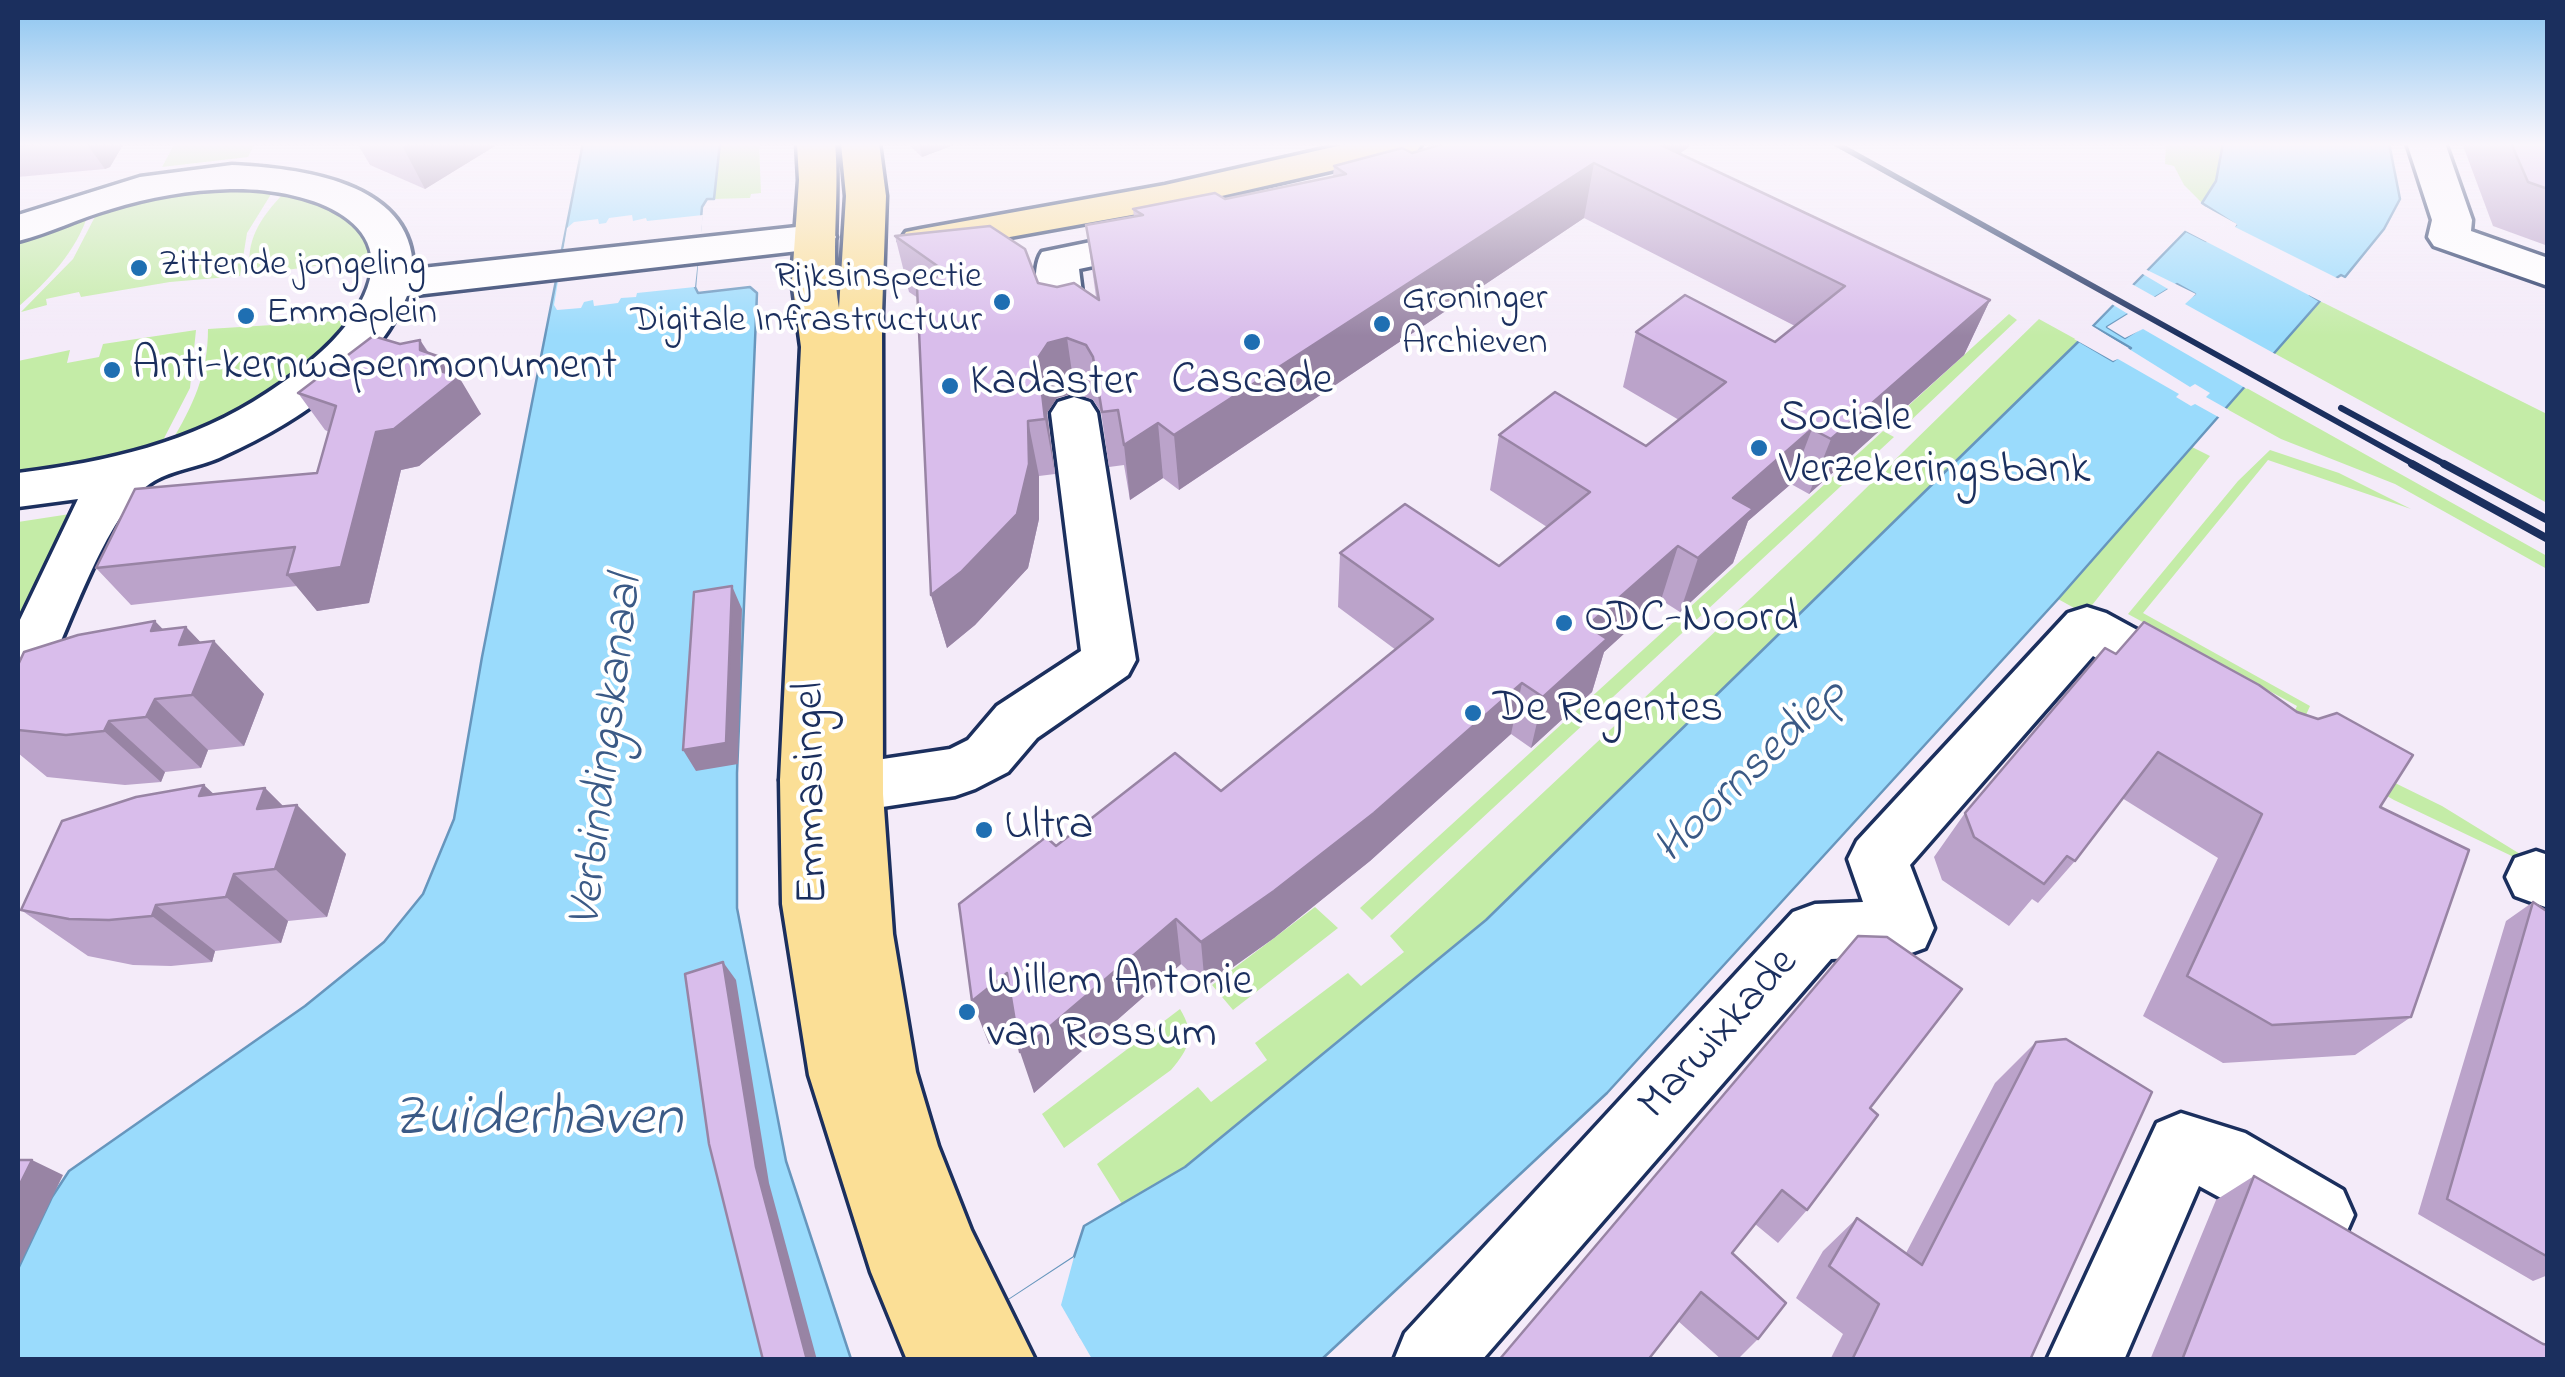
<!DOCTYPE html>
<html>
<head>
<meta charset="utf-8">
<style>
	body { margin:0 }
	#map { position:relative; width:2565px; height:1377px; overflow:hidden; background:#f4ebf9; font-family:"Indie Flower",sans-serif }
	canvas { display:block }
	.frame { position:absolute; inset:0; border:20px solid #1b2f5e; pointer-events:none }
</style>
</head>
<body>
<div id="map">
<canvas width="2565" height="1377"></canvas>
<div class="frame"></div>
</div>
<script>
const ctx = document.querySelector('canvas').getContext('2d');
ctx.lineJoin = 'round';
function fill(path, color) {
  ctx.fillStyle = color;
  ctx.fill(path, 'evenodd');
}
function trace(path, color, width, dash) {
  ctx.strokeStyle = color;
  ctx.lineWidth = width;
  ctx.lineCap = dash ? 'butt' : 'round';
  ctx.setLineDash(dash || []);
  ctx.stroke(path);
}
function write(font, color, halo, rows, align = 'center') {
  ctx.font = font + ' "Indie Flower",sans-serif';
  ctx.lineWidth = 8;
  ctx.setLineDash([]);
  ctx.textBaseline = 'middle';
  ctx.strokeStyle = halo;
  ctx.fillStyle = color;
  for (const [text, x, y, turn = 0] of rows) {
    ctx.save();
    ctx.translate(x, y);
    ctx.rotate((+turn || 0) * Math.PI / 180);
    ctx.textAlign = isNaN(turn) ? turn : align;
    if (halo) ctx.strokeText(text, 0, 0);
    ctx.fillText(text, 0, 0);
    ctx.restore();
  }
}
const green = new Path2D(`
	M175 143H255L248 157 162 167Z
	M720 143H759L761 193 751 194 750 198 714 199Z
	M2166 143H2223L2216 181 2202 203 2184 185 2174 166 2165 164Z
	M215 189 273 191 247 233 240 276 170 282 81 297 79 292 46 299 47 305 21 312 73 259 99 209 150 197Z
	M284 193C320 201 364 216 371 258L251 275C244 241 261 217 284 193Z
	M89 212C76 252 49 280 18 307V239Z
	M2320 301 2547 414V503L2272 352Z
	M2009 314 2017 320 1907 424 1895 418Z
	M2039 319 2079 341 1486 920 1185 1167 1122 1204 1097 1164 1198 1087 1211 1102 1267 1060 1255 1043 1348 973 1361 986 1404 952 1390 936 1814 539Z
	M353 320C306 380 238 413 170 444 193 406 208 374 208 329Z
	M196 330 190 388 159 448 18 476V361L70 350 67 363 99 357 103 344Z
	M2243 386 2547 556V569L2395 484 2281 439 2225 408Z
	M1883 431 1894 437 1372 920 1360 908Z
	M2192 447 2210 456 2085 614 2058 599Z
	M2270 450 2339 473 2411 509 2268 460 2143 613 2310 706 2297 735 2442 806 2538 865 2537 868 2394 800 2283 736 2297 706 2128 614 2238 481Z
	M83 512 18 650V522Z
	M1315 907 1338 928 1233 1010 1212 985Z
	M1180 1009C1196 1035 1189 1049 1171 1070L1064 1148 1042 1114Z`);
const water = new Path2D(`
	M583 143H720L714 199H707L702 207 695 287 698 293 750 287 757 293 737 773V908L786 1161 851 1359H18V1269L52 1197 69 1171 305 1006 384 942 423 894 454 819 482 657Z
	M2223 143H2389L2400 199 2384 229 2345 277 2341 275 2310 295 2320 301 2058 599 1607 1093 1322 1359H1051L1079 1339 1074 1330 918 1360 1074 1257 1084 1226 1185 1167 1486 920 2079 341 2113 361 2131 348 2093 326 2186 231 2206 241 2236 225 2202 203 2216 181ZM2177 284 2195 294 2125 338 2107 327Z`);
const pier = new Path2D(`
	M2206 207 2237 224 2235 227 2345 282 2341 281 2319 295 2324 303 2182 229 2188 226 2206 236 2227 224 2202 209Z
	M632 215 633 221 646 218 647 221 703 215 695 287 637 293 636 297 621 298 618 303 594 306 593 300 584 302 581 308 557 310 554 305 567 228 574 222 598 219 599 224 606 223 609 218Z
	M2145 269 2196 294 2185 304 2277 355 2247 389 2143 329 2125 338 2107 327 2128 314 2110 303 2130 283 2155 297 2168 289 2141 273Z
	M2089 324 2190 387 2195 384 2210 393 2206 397 2229 410 2222 419 2195 404 2191 406 2176 397 2179 394 2118 359 2113 361 2074 339 2081 337 2113 355 2122 349 2090 331Z
	M1074 1257 1061 1305 1092 1359 1046 1360 1070 1339 1042 1360 918 1359Z`);
const minor = new Path2D(`
	M2407 143H2445L2472 220 2471 231 2548 258V286L2434 246 2428 237 2432 220Z
	M232 165C298 168 413 181 413 269L815 225 830 228 836 237 830 246 815 249 407 296C374 374 293 425 219 458 199 467 172 470 154 481 105 510 66 640 37 694L18 700V624L78 499 18 507V473C106 462 192 443 267 393 299 372 336 344 356 311 414 218 301 187 230 189 190 190 149 197 111 209 79 218 50 233 18 241V215L140 177Z
	M1164 227 1179 230 1185 239 1179 248 1079 269 1086 325 1080 335 1064 339 1048 335C1037 318 1030 269 1042 252Z
	M1074 397 1090 402 1097 413 1136 660 1128 675 1037 738 1008 772 975 789 955 796 856 811 789 797 780 780 789 763 809 756 856 763 950 749 968 740 997 706 1081 651 1051 413 1058 402Z
	M2087 607 2106 613 2205 667 2213 682 2205 697C2167 710 2127 675 2093 656L1910 865 1934 928 1925 948 1903 956 1831 959 1482 1360H1394L1405 1333 1793 912 1815 904 1863 902 1848 859 1857 841 2068 613Z
	M2536 851 2548 855V908L2515 896 2506 877 2515 858Z
	M2181 1113 2245 1133 2343 1190 2354 1215 2343 1240 2318 1251 2199 1186 2124 1360H2047L2157 1123Z`);
const major = new Path2D(`
	M797 143H835C840 198 830 254 839 308L846 196 841 143H879L886 196 882 315 883 794 893 934 916 1072 938 1146 971 1230 1035 1360H907L871 1272 809 1075 782 904 780 780 801 347 792 280 799 180Z
	M1351 143H1422L1417 151 1165 209 921 253 906 250 900 241 906 232 921 229 1165 185Z`);
const railFar1 = new Path2D(`
	M1835 143 2417 466
	M2341 408 2448 466`);
const rail = new Path2D(`
	M2412 464 2548 539
	M2444 464 2548 520`);
const wall = new Path2D(`
	M18 143H124L110 167 105 169 18 177Z
	M357 143H493L495 146 425 189 370 165Z
	M907 143H959L922 157Z
	M1446 143H1690L1689 147 1679 154 1990 300 1964 355 1809 494 1791 484 1748 521 1733 563 1680 612 1661 600 1604 652 1592 692 1531 748 1511 734 1370 861 1274 938 1205 987 1181 964 1034 1093 1015 1022 989 1044 1056 846 1221 791 1396 650 1338 607 1340 553 1499 566 1547 527 1490 490 1499 435 1646 446 1679 420 1623 387 1636 332 1775 342 1795 326 1584 218 1179 490 1163 478 1130 500 1124 465 1109 467 1101 412 1093 400 1075 393 1057 398 1047 413 1055 474 1039 476V519L1028 568 975 625 947 648 931 595 918 298 909 292 895 236 1038 283 1096 297 1086 225 1134 217 1133 209 1225 199 1333 176 1334 166 1412 153Z
	M2462 143H2548V246L2493 226Z
	M420 340 429 353 452 375 481 414 419 466 401 470 369 603 317 611 297 586 131 605 96 568 317 473 329 432 325 430 298 393Z
	M186 627 201 643 214 641 264 694 244 746 208 750 201 768 165 772 161 782 125 785 47 777 18 753V665L163 630Z
	M2105 648 2380 807 2411 1017 2355 1055 2223 1063 2143 1016 2218 858 2122 798 2075 861 2038 903 2032 899 2009 926 1942 880 1934 857 1965 813Z
	M265 788 284 807 297 805 346 854 327 917 288 921 281 943 215 951 212 962 171 966 133 965 88 956 21 910 215 794Z
	M2533 902 2548 912V1275L2533 1281 2418 1214 2506 921Z
	M2036 1042 2030 1360H1830L1843 1334 1796 1298 1823 1251 1857 1218 1906 1253 1995 1083Z
	M1870 1108 1807 1210 1778 1243 1755 1224 1732 1253 1758 1339 1737 1360H1722L1678 1321 1499 1360Z
	M2254 1176 2543 1344 2548 1360H2150L2216 1200Z`);
const shadedWall = new Path2D(`
	M86 143H124L110 167 105 169Z
	M409 143H493L495 146 425 189 403 147Z
	M919 143H959L922 157Z
	M1636 143H1690L1689 147 1635 183Z
	M1594 163 1584 218 1179 490 1174 435Z
	M1990 300 1964 355 1809 494 1831 439Z
	M1067 338 1075 393 1057 398 1047 413 1055 474 1045 419 1038 358 1048 343Z
	M420 340 435 364 443 358 455 380 459 377 481 414 419 466 401 470 369 603 317 611 287 575 420 350Z
	M1028 421 1039 476V519L1028 568 975 625 947 648 931 595Z
	M1158 423 1163 478 1130 500 1124 445Z
	M1812 429 1791 484 1748 521 1733 563 1680 612 1698 558 1733 498Z
	M1678 546 1661 600 1604 652 1592 692 1531 748 1543 697 1587 626Z
	M732 586 742 609 738 764 696 771 683 750Z
	M155 621 202 670 179 645 186 627 210 652 214 641 264 694 244 746 192 695 151 631Z
	M1522 683 1511 734 1370 861 1274 938 1205 987 1201 942Z
	M155 699 208 750 201 768 146 717Z
	M109 721 165 772 161 782 104 731Z
	M204 785 257 834 199 796Z
	M265 788 293 816 297 805 346 854 327 917 275 869 257 809Z
	M234 874 288 921 281 943 226 897Z
	M156 905 215 951 212 962 152 916Z
	M1176 919 1181 964 1034 1093 1020 1052Z
	M723 962 736 980 769 1183 817 1360H807L756 1167Z
	M1007 973 1022 1017 989 1044 972 1001Z
	M32 1160 63 1175 18 1268V1188Z`);
const building = new Path2D(`
	M18 143H44L18 146Z
	M1446 143H1657L1990 300 1831 439 1812 429 1733 498 1753 509 1698 558 1678 546 1587 626 1607 639 1543 697 1522 683 1374 813 1274 891 1201 942 1176 919 1020 1052 1007 973 972 1001 959 904 1046 837 1056 846 1175 753 1221 791 1433 619 1340 553 1405 504 1499 566 1590 492 1499 435 1555 392 1646 446 1726 382 1636 332 1685 295 1775 342 1845 286 1594 163 1174 435 1158 423 1124 445 1118 410 1102 412 1093 357 1086 345 1067 338 1048 343 1038 358 1045 419 1028 421 1029 464 1017 514 961 572 931 595 917 287 946 272 895 236 990 226 1025 249 1038 283 1057 287 1074 283 1099 300 1086 225 1143 215 1133 209 1215 193 1225 199 1346 174 1334 166 1402 148 1412 153Z
	M2511 143H2548V189L2528 182Z
	M373 336 400 344 420 340V350L443 358 431 368 459 377 394 429 376 432 341 567 287 575 295 547 96 568 135 489 317 473 336 406 298 393Z
	M732 586 726 743 683 750 694 592Z
	M155 621 151 631 186 627 179 645 214 641 192 695 155 699 146 717 109 721 104 731 66 735 18 730V665L24 652 78 635Z
	M2144 622 2259 685 2297 712 2318 719 2337 713 2413 755 2380 807 2469 850 2411 1017 2272 1025 2187 976 2262 814 2158 752 2075 861 2067 856 2044 884 1974 837 1965 813 2105 648 2116 654Z
	M204 785 199 796 265 788 257 809 297 805 275 869 234 874 226 897 156 905 152 916 109 920 69 919 21 910 62 821 136 797Z
	M2533 902 2548 912V1257L2447 1199Z
	M1858 936 1887 937 1962 989 1870 1108 1878 1115 1807 1210 1782 1190 1732 1253 1786 1303 1758 1339 1701 1292 1648 1360H1499Z
	M723 962 756 1167 807 1360H763L709 1144 685 974Z
	M2066 1039 2152 1092 2030 1360H1852L1879 1304 1829 1266 1857 1218 1922 1265 2036 1042Z
	M18 1160H32L18 1188Z
	M2254 1176 2543 1344 2548 1345V1360H2182Z`);
const markers = [
	[139,268,10,"#1f6fb2"],
	[1002,302,10,"#1f6fb2"],
	[246,316,10,"#1f6fb2"],
	[1382,324,10,"#1f6fb2"],
	[1252,342,10,"#1f6fb2"],
	[112,370,10,"#1f6fb2"],
	[950,386,10,"#1f6fb2"],
	[1759,448,10,"#1f6fb2"],
	[1564,623,10,"#1f6fb2"],
	[1473,713,10,"#1f6fb2"],
	[984,830,10,"#1f6fb2"],
	[967,1012,10,"#1f6fb2"]
];
const farPoinames = [
	["Zittende jongeling",159,268],
	["Rijksinspectie",982,280,"right"],
	["Digitale Infrastructuur",982,324,"right"],
	["Groninger",1402,302],
	["Archieven",1402,346],
	["Emmaplein",266,316]
];
const poiNames = [
	["Anti-kernwapenmonument",132,370],
	["Cascade",1252,385,"center"],
	["Kadaster",970,386],
	["Sociale",1779,422],
	["Verzekeringsbank",1779,474],
	["ODC-Noord",1584,623],
	["De Regentes",1493,713],
	["Ultra",1004,830],
	["Willem Antonie",987,986],
	["van Rossum",987,1038]
];
const streetNames = [
	["Emmasingel",815,793,-91],
	["Marwixkade",1721,1036,-48]
];
const waterNames = [
	["Verbindingskanaal",610,752,-83],
	["Hoornsediep",1753,773,-44]
];
const nearWaternames = [
	["Zuiderhaven",537,1123]
];
fill(green, '#c4eca7');
fill(water, '#9adbfc');
trace(water, '#6796bd', 2.5);
fill(pier, '#f4ebf9');
trace(minor, '#1b2f5e', 7);
trace(major, '#1b2f5e', 7);
fill(minor, '#fff');
fill(major, '#fbdf96');
trace(railFar1, '#1b2f5e', 6);
trace(rail, '#1b2f5e', 8);
fill(wall, '#bba3ca');
fill(shadedWall, '#9884a4');
fill(building, '#d9bdeb');
trace(building, '#9884a4', 2.5);
const sky = ctx.createLinearGradient(0, 0, 0, 336);
sky.addColorStop(0, '#89c4f0');
sky.addColorStop(0.43, '#faf6fc');
sky.addColorStop(1, '#faf6fc00');
ctx.fillStyle = sky;
ctx.fillRect(0, 0, 2565, 336);
for (const [x, y, r, color] of markers) {
  const dot = new Path2D();
  dot.arc(x, y, r, 0, 2 * Math.PI);
  ctx.fillStyle = color;
  ctx.fill(dot);
  trace(dot, '#fff', 4);
}
write('38px', '#1b2f5e', '#fff', farPoinames, 'left');
write('45px', '#1b2f5e', '#fff', poiNames, 'left');
write('45px', '#1b2f5e', '#fff', streetNames);
write('italic 48px', '#3b5a86', '#fff', waterNames);
write('italic 58px', '#3b5a86', '#fff', nearWaternames);
</script>
</body>
</html>
